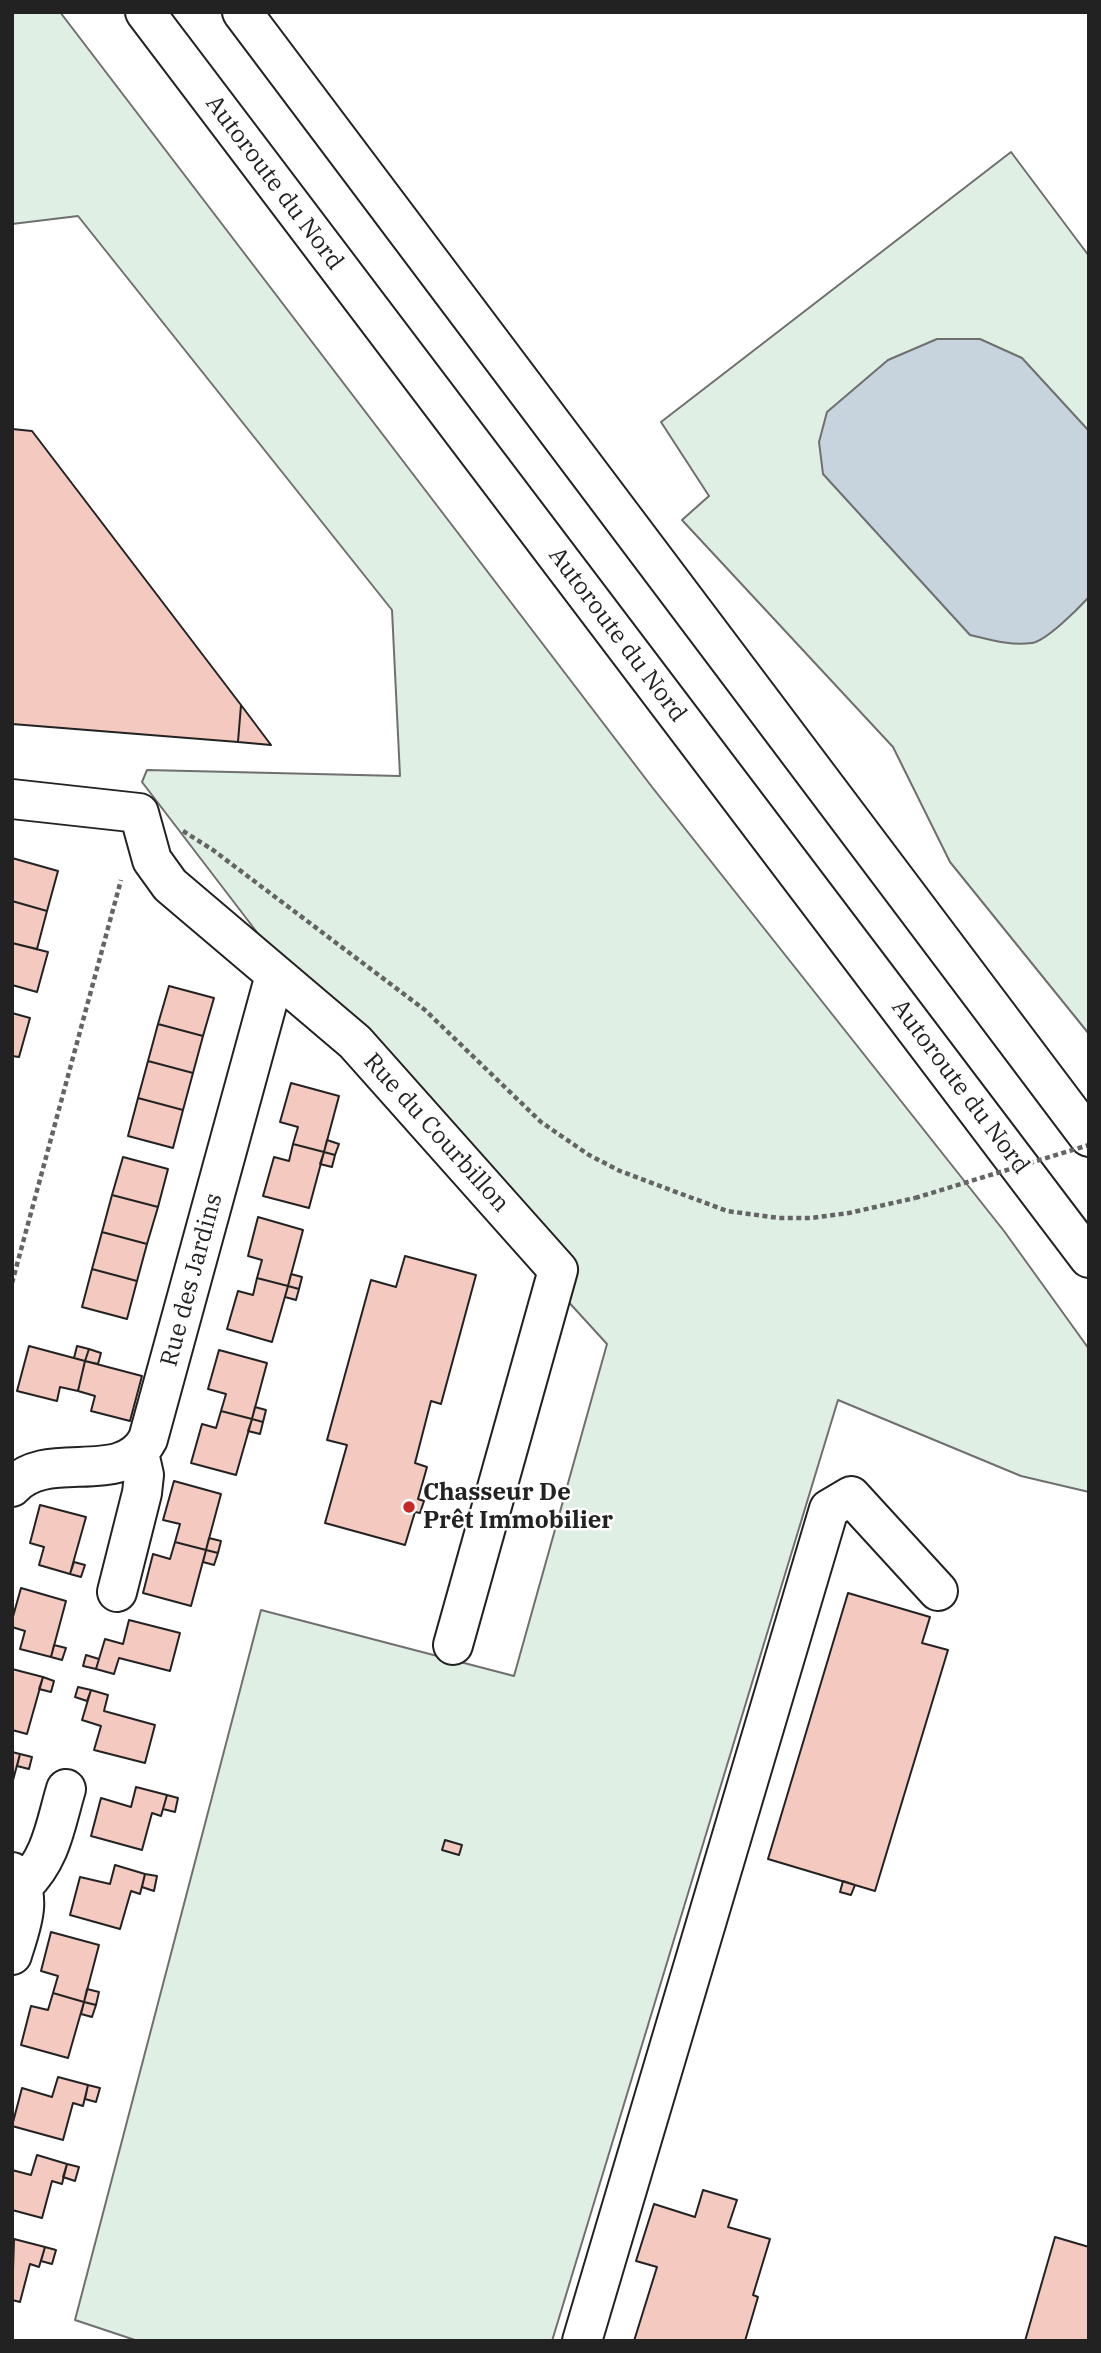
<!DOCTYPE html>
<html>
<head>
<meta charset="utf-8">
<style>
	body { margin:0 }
	#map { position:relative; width:1101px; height:2353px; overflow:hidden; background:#fff; font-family:"IBM Plex Serif",serif }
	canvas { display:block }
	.frame { position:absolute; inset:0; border:14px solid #222; pointer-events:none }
</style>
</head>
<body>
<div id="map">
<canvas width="1101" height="2353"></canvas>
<div class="frame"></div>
</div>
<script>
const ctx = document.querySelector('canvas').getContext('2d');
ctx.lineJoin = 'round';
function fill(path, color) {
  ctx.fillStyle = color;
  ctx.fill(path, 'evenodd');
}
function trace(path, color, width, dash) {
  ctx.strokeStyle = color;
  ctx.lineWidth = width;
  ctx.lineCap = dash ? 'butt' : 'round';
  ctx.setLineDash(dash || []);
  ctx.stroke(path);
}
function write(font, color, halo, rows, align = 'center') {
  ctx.font = font + ' "IBM Plex Serif",serif';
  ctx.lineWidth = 5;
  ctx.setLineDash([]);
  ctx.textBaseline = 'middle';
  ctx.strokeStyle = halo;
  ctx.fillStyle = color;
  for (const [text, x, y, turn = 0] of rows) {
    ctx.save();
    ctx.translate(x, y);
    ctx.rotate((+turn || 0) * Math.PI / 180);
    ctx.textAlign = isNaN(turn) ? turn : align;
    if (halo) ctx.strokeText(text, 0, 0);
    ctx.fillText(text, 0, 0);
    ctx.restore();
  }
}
const green = new Path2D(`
	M12 12H60L652 787 1004 1231 1089 1349V1492L1021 1476 838 1400 552 2341H138L75 2320 261 1610 514 1676 607 1344 393 1110 142 782 147 770 400 776 392 610 78 216 12 224Z
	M1011 152 1089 256V1034L950 862 893 747 682 520 709 496 661 422Z`);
const water = new Path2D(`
	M937 339H980L1022 358 1089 431V597C1078 609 1046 641 1032 643 1011 646 991 640 970 635L823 474 819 442 827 412 888 360Z`);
const building = new Path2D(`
	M12 429 32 431 241 705 238 742 12 724Z
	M241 705 271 745 238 742Z
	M12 858 58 871 47 911 12 901Z
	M12 901 47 911 37 949 12 943Z
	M12 943 48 952 37 992 12 985Z
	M169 986 214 998 203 1036 158 1024Z
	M12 1013 30 1018 19 1057 12 1056Z
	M158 1024 203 1036 193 1073 148 1061Z
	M148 1061 193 1073 183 1110 138 1098Z
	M291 1083 339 1096 324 1152 293 1144 298 1127 280 1122Z
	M138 1098 183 1110 173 1148 128 1136Z
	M327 1140 339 1144 335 1155 324 1152Z
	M293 1144 324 1152 309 1208 263 1196 274 1157 289 1161Z
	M324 1152 335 1155 332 1167 320 1164Z
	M123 1157 168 1169 158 1207 112 1195Z
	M112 1195 158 1207 147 1244 102 1232Z
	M258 1217 303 1230 288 1286 257 1278 262 1260 248 1256Z
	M102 1232 147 1244 137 1281 92 1269Z
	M405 1256 476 1275 441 1404 431 1401 415 1463 427 1467 418 1499 424 1501 420 1513 415 1512 405 1545 325 1523 347 1445 327 1440 371 1280 396 1287Z
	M92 1269 137 1281 127 1319 82 1307Z
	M291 1274 302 1277 299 1289 288 1286Z
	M257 1278 288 1286 272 1342 227 1329 238 1291 253 1295Z
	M288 1286 299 1289 296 1300 285 1297Z
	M29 1346 85 1361 78 1391 60 1387 57 1401 17 1391Z
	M77 1346 89 1349 85 1361 74 1358Z
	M89 1349 101 1353 98 1364 85 1361Z
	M219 1350 267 1363 252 1419 221 1411 226 1394 208 1389Z
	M85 1361 142 1376 130 1421 91 1411 95 1396 78 1391Z
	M255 1407 266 1410 263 1422 252 1419Z
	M221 1411 252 1419 236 1475 191 1463 202 1424 216 1428Z
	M252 1419 263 1422 260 1434 248 1431Z
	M174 1481 221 1494 206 1550 175 1542 180 1524 163 1520Z
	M40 1505 86 1517 70 1574 39 1565 44 1547 30 1543Z
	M209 1538 221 1541 218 1553 206 1550Z
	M175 1542 206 1550 191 1606 143 1593 153 1554 170 1559Z
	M206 1550 218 1553 214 1565 203 1562Z
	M74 1562 85 1565 81 1577 70 1574Z
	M21 1588 66 1601 51 1657 20 1649 25 1631 12 1627V1620Z
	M848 1593 930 1617 922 1643 948 1650 875 1891 768 1859Z
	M129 1620 180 1633 170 1671 119 1658 114 1674 96 1669 105 1639 123 1644Z
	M54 1645 66 1648 62 1660 51 1657Z
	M86 1655 99 1659 96 1669 83 1666Z
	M12 1669 43 1677 27 1734 12 1730Z
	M43 1677 54 1681 51 1692 39 1689Z
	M78 1687 91 1690 87 1701 75 1697Z
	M91 1690 108 1695 104 1711 155 1725 145 1763 94 1750 101 1726 82 1720Z
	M12 1752 20 1754 12 1784Z
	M20 1754 32 1757 29 1769 17 1766Z
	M136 1787 167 1795 161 1816 152 1813 142 1850 91 1836 101 1798 131 1807Z
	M167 1795 178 1798 175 1812 163 1809Z
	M445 1840 462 1845 459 1855 442 1850Z
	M115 1865 145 1874 140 1894 131 1891 120 1929 70 1915 80 1877 110 1884Z
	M145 1874 157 1876 154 1891 142 1887Z
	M843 1881 855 1885 851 1895 840 1892Z
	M51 1932 99 1945 84 2002 53 1993 58 1976 41 1971Z
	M87 1989 99 1992 96 2005 84 2002Z
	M53 1993 84 2002 68 2058 21 2045 31 2006 48 2010Z
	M84 2002 96 2005 92 2017 81 2014Z
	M58 2077 88 2085 83 2106 73 2103 63 2140 12 2126 22 2088 52 2097Z
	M88 2085 100 2088 96 2102 85 2099Z
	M37 2155 67 2164 62 2184 52 2181 42 2218 12 2210V2170L31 2175Z
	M67 2164 79 2167 75 2181 63 2177Z
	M703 2190 737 2200 728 2227 770 2239 753 2295 758 2297 745 2341H634L657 2267 636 2261 654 2204 695 2217Z
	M1055 2237 1089 2247V2341H1025Z
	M14 2239 45 2247 39 2267 30 2264 20 2302 12 2300Z
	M45 2247 56 2250 52 2264 41 2261Z`);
const path = new Path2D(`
	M183 831 213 850 425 1010 541 1122 589 1155 620 1171 727 1211 779 1218H811L849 1213 915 1198
	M12 1283 121 880`);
const minor = new Path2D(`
	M12 799 139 813 152 860 170 885 355 1042 558 1270 453 1645
	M12 1487C47 1447 122 1489 148 1439L275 975
	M117 1592 142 1493 144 1475 139 1453
	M12 1872C35 1895 20 1928 12 1955
	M23 1886C52 1857 55 1826 66 1789
	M582 2341 829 1509 851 1496 938 1591`);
const highway = new Path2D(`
	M145 12 1089 1258
	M242 12 1089 1137`);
const pathBridge = new Path2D(`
	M915 1198 1089 1145`);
const markers = [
	[409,1507,7,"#c62828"]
];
const streetNames = [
	["Autoroute du Nord",274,183,53],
	["Autoroute du Nord",617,635,53],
	["Autoroute du Nord",960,1087,53],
	["Rue du Courbillon",436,1133,48],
	["Rue des Jardins",192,1280,-75]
];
const poiNames = [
	["Chasseur De",423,1493],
	["Prêt Immobilier",423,1521]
];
fill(green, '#e0efe3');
trace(green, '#6f6f6f', 2);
fill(water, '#c7d3dd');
trace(water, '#6f6f6f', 2);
fill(building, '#f3c9c0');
trace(building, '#222', 2);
trace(minor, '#222', 42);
trace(highway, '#222', 42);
trace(path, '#646464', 4.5, [5, 3.5]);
trace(minor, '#fff', 38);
trace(highway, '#fff', 38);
trace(pathBridge, '#646464', 4.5, [5, 3.5]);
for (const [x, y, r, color] of markers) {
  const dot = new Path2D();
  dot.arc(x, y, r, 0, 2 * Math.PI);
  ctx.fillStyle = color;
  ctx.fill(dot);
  trace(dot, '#fff', 2.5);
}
write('24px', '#222', '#fff', streetNames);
write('bold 24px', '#222', '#fff', poiNames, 'left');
</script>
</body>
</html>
